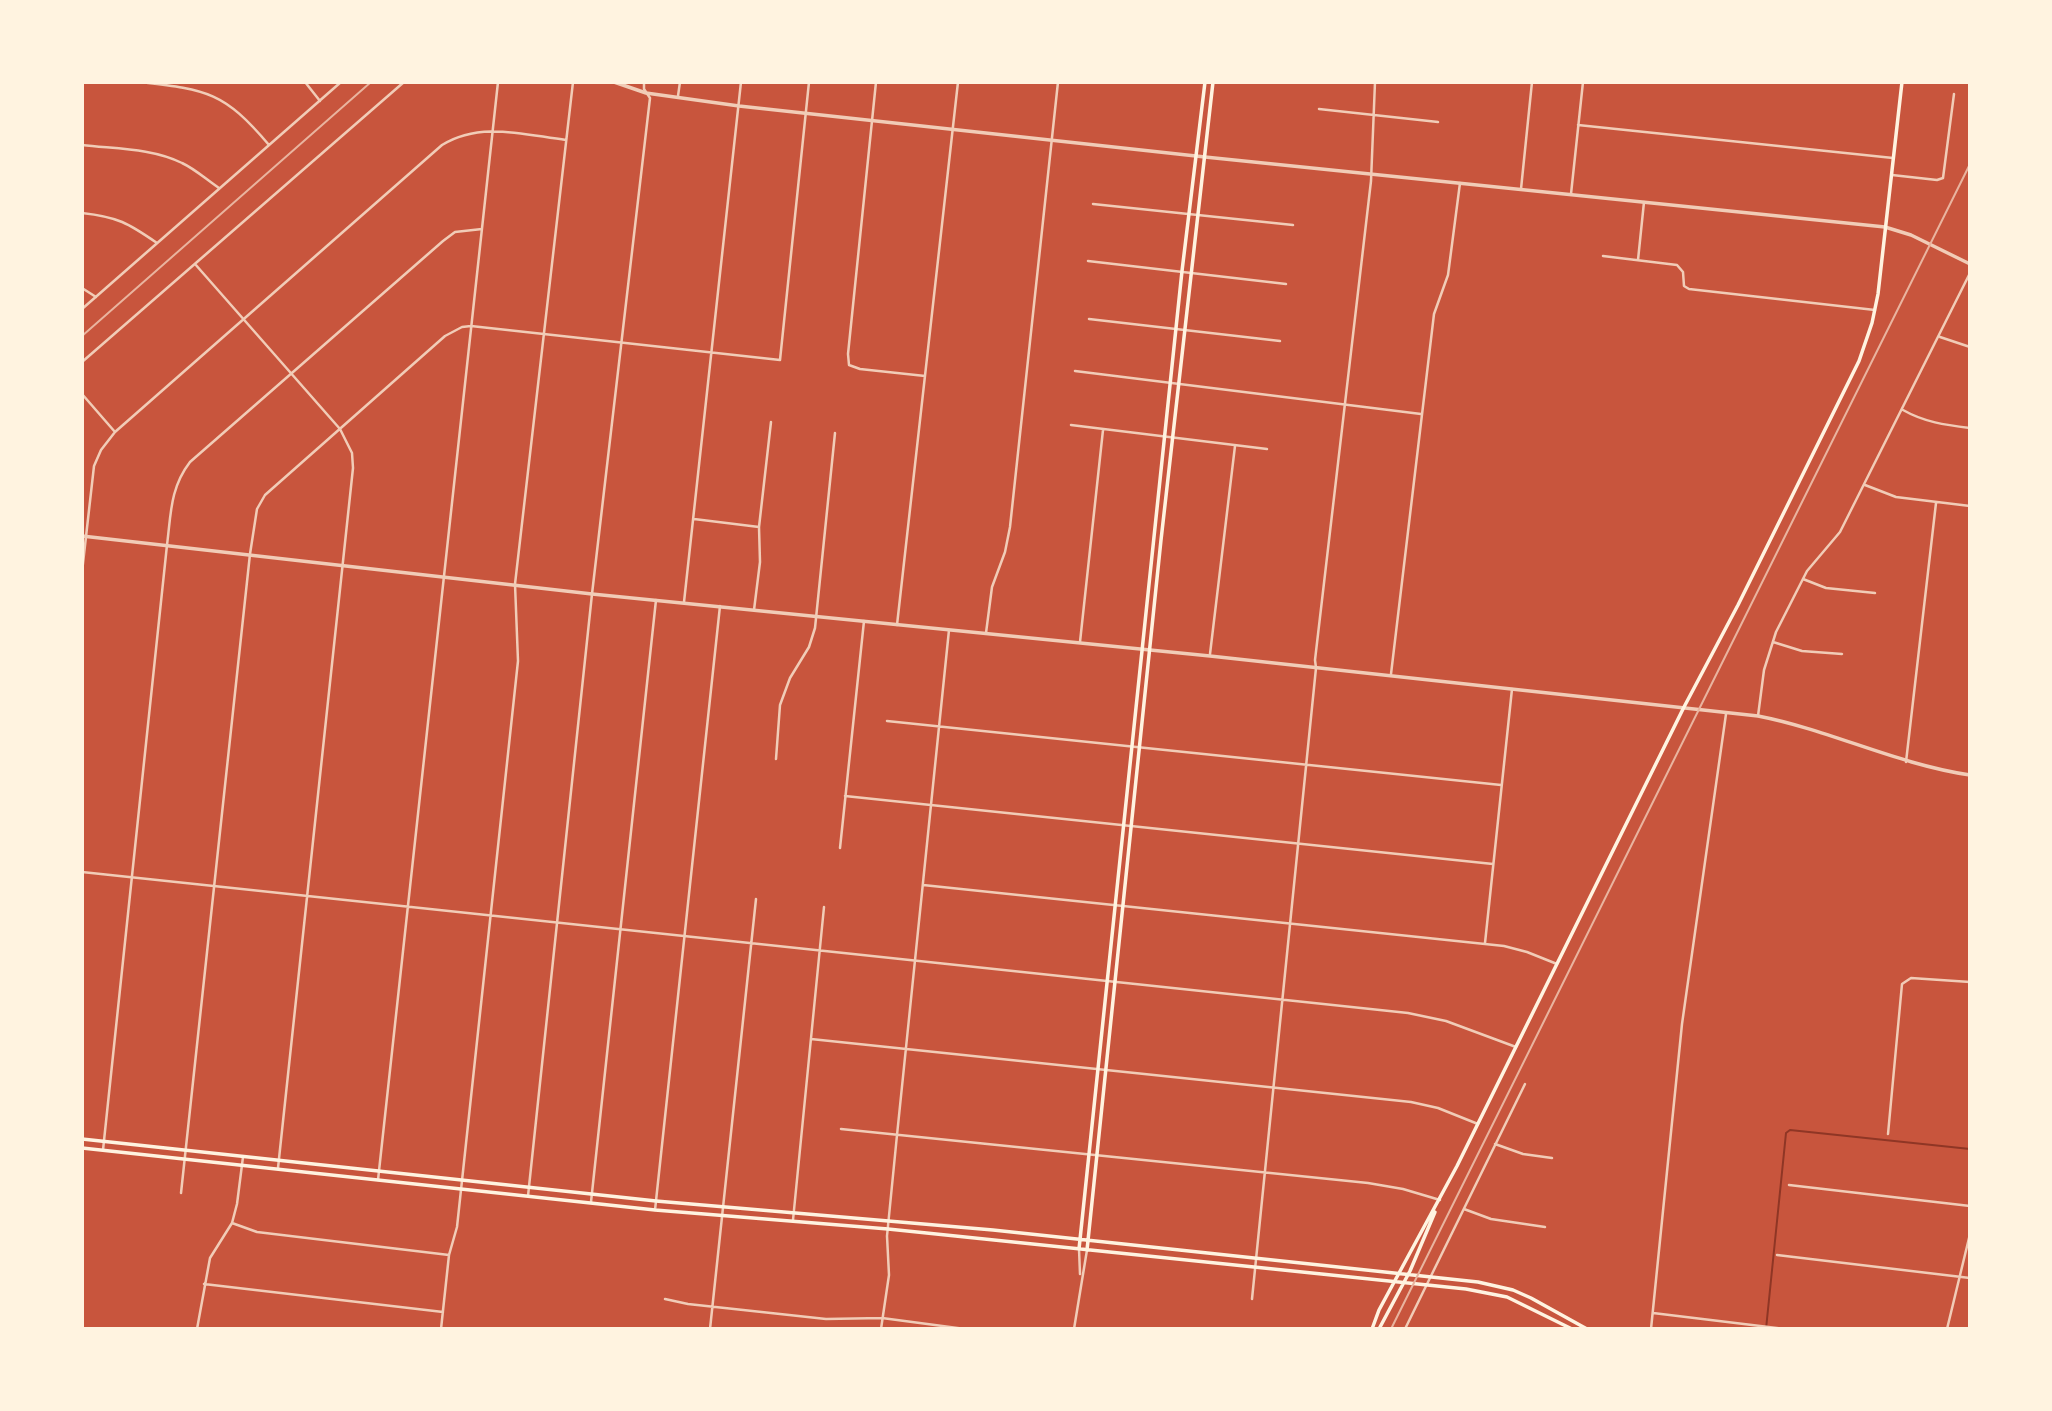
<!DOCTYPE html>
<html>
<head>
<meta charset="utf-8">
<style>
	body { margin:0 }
	#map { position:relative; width:2052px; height:1411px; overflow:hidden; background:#c8553d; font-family:"IBM Plex Sans",sans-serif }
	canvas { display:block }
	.frame { position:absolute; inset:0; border:84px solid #fff3e0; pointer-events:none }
</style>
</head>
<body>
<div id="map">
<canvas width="2052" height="1411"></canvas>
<div class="frame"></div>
</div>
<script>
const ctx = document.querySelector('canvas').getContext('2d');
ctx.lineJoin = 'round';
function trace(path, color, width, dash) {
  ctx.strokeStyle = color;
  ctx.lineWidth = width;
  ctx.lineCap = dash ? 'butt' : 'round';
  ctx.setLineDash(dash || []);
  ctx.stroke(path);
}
const stream = new Path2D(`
	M1766 1329 1786 1133 1790 1130 1970 1149`);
const minor = new Path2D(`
	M141 82C208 90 224 92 269 145
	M305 82 320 101
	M876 82 848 354 849 365 860 369 925 376
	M678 96 680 82
	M1319 109 1438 122
	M1578 125 1893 158
	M82 145C115 149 152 148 182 163 195 169 207 180 219 188
	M1892 175 1937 180 1943 178 1954 94
	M1521 189 1532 82
	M1571 194 1583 82
	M1093 204 1293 225
	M82 213C118 217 128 223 157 243
	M1603 256 1677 265 1683 272 1684 286 1689 289 1875 310
	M1638 260 1644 202
	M1088 261 1286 284
	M195 264 340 429 352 453 353 468 278 1168
	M82 288 96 297
	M82 309 341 82
	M1089 319 1280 341
	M1940 337 1970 347
	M82 362 404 82
	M1075 371 1421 414
	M82 394 115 432
	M1903 410C1924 422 1945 425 1970 428
	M1071 425 1267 449
	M1865 485 1896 497 1970 506
	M694 519 759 527
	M82 572 94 466 101 450 115 432 442 145C480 121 525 135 566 140
	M1803 579 1826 588 1875 593
	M684 602 741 82
	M754 610 760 562 759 527 771 422
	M897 625 958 82
	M986 633 992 587 1005 552 1010 527 1058 82
	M1080 642 1103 430
	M1773 642 1802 651 1842 654
	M1210 654 1235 446
	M1391 674 1434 314 1448 275 1460 183
	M1758 716 1764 670 1776 632 1807 571 1840 532 1970 273
	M887 721 1501 785
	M776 759 780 705 790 678 809 647 815 628 835 433
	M1906 762 1936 503
	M845 796 1493 864
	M840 848 864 621
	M82 872 1408 1013 1446 1021 1516 1047
	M923 885 1504 946 1527 952 1557 964
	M1485 943 1512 689
	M811 1039 1411 1102 1438 1108 1478 1124
	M841 1129 1368 1183 1403 1189 1440 1200
	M1888 1134 1902 984 1911 978 1970 982
	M1495 1144 1523 1154 1552 1158
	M103 1150 167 545C171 514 170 488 190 462L443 241 455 232 482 229
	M378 1180 498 82
	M1789 1185 1970 1206
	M181 1193 250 554 257 509 265 495 445 336 462 327 471 326 780 360 809 82
	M528 1196 592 594 650 98 644 89V82
	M591 1202 656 600
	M1464 1209 1491 1219 1545 1227
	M655 1210 720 606
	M793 1220 824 907
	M232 1223 257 1232 449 1255
	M1079 1249 1080 1274
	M1777 1255 1970 1278
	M204 1284 443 1312
	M665 1299 688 1304 826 1319 882 1318 965 1329
	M1252 1299 1316 668 1315 660 1371 181 1375 82
	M1653 1313 1785 1329
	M197 1329 210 1258 232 1223 237 1204 243 1157
	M441 1329 449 1255 457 1227 518 661 515 584 573 82
	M710 1329 756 899
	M881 1329 889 1275 887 1236 897 1135 949 630
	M1074 1329 1087 1250
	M1405 1329 1525 1084
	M1651 1329 1682 1024 1726 714
	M1947 1329 1970 1234`);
const tertiary = new Path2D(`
	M614 82 646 93 739 106 1205 157 1885 227 1911 235 1970 264
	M82 536 592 594 1210 656 1758 716C1830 730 1896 764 1970 775`);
const secondary = new Path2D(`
	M82 1139 656 1201 993 1230 1478 1282 1513 1290 1531 1298 1587 1329
	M82 1148 655 1210 888 1229 1466 1289 1507 1297 1572 1329
	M1079 1249 1182 271 1205 82
	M1087 1250 1161 540 1213 82
	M1372 1329 1379 1310 1457 1166 1684 707 1738 605 1859 361 1872 323 1878 294 1902 82
	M1379 1329 1410 1271 1435 1212`);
const rail = new Path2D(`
	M82 336 371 82
	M1391 1329 1970 164`);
trace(stream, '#8f3625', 2);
trace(minor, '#f1ccb7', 2.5);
trace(tertiary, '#f1ccb7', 3.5);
trace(secondary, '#fff3e0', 3.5);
trace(rail, '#e9b49f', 2);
</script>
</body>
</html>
